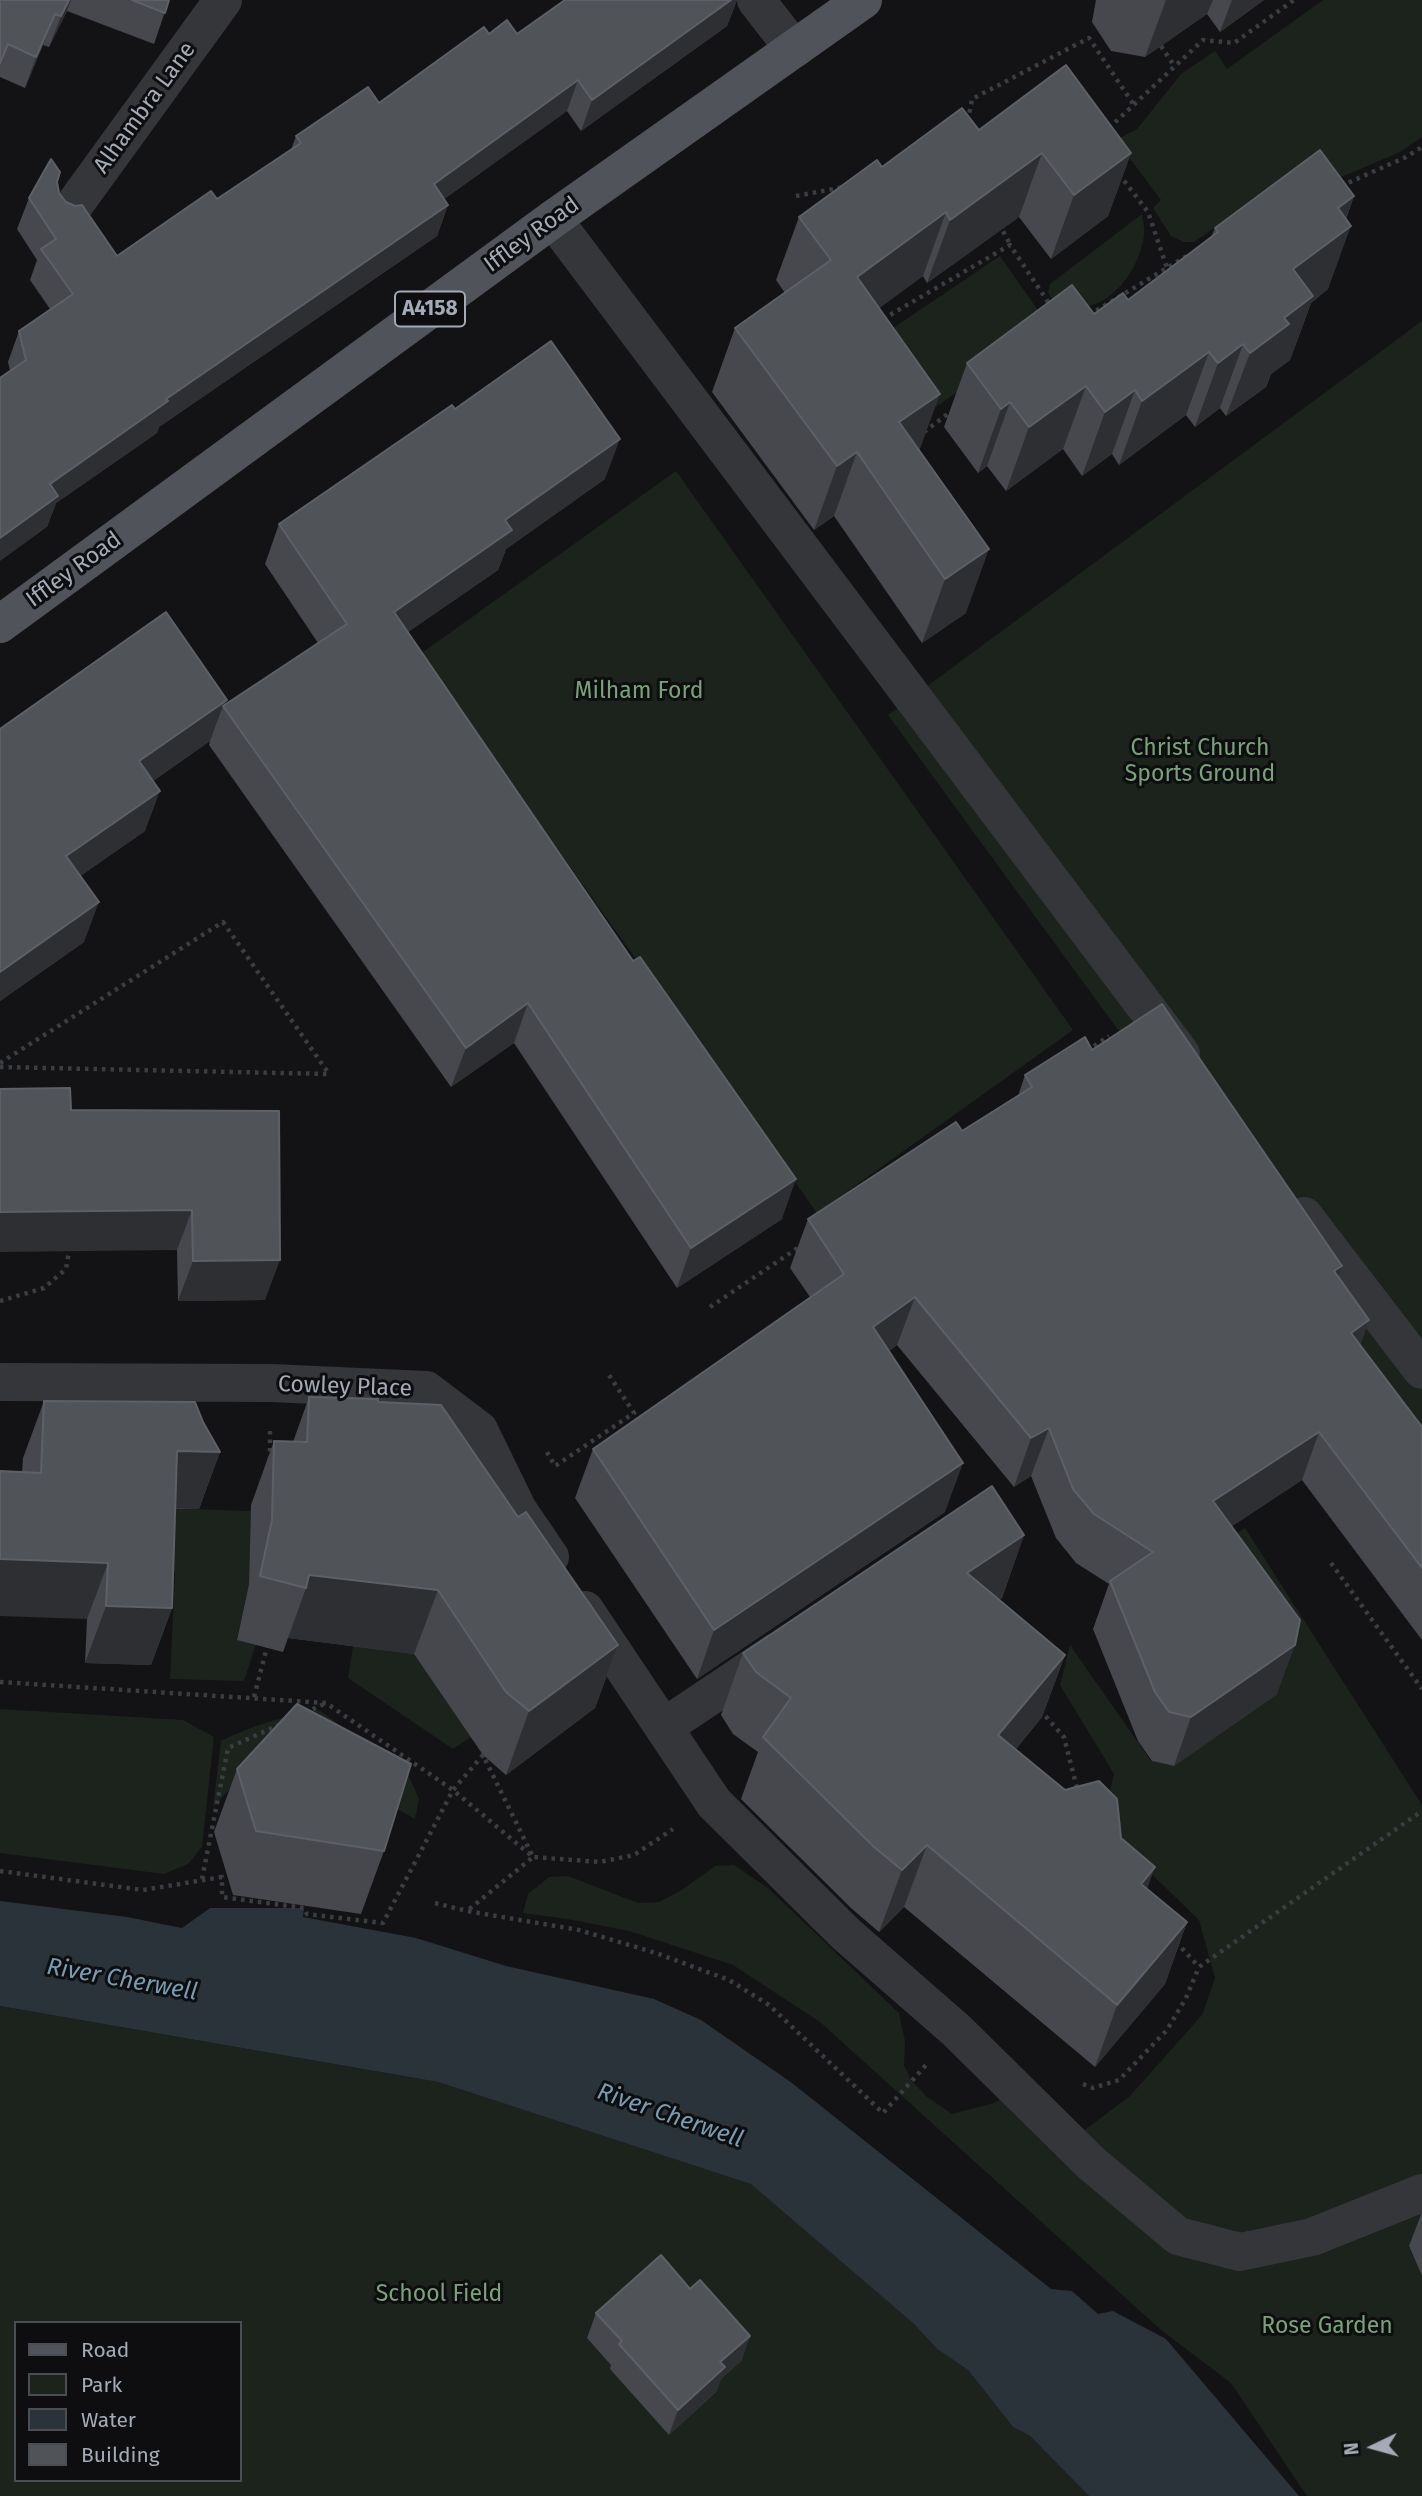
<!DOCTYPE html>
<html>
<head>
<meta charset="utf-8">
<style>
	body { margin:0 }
	#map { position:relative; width:1422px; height:2496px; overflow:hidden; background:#131315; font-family:"Fira Sans",sans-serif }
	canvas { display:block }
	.legend { position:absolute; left:14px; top:2321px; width:228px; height:161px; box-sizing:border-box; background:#0e0e10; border:2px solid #4a4d52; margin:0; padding:9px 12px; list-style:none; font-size:21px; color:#a4abb6 }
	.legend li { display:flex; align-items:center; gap:14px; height:35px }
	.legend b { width:35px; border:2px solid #4a4d52 }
	.north { position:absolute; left:1338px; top:2412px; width:70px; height:70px; -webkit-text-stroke:5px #0e0e10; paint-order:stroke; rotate:265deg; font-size:19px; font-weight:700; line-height:28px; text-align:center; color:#a4abb6 }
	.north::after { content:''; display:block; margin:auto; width:24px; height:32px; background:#a4abb6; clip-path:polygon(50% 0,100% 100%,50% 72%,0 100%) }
</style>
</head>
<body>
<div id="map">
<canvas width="1422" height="2496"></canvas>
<ul class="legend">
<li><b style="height:9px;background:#505359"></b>Road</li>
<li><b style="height:19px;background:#1b231c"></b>Park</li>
<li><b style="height:19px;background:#293339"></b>Water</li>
<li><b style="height:19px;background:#505358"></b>Building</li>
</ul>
<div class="north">N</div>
</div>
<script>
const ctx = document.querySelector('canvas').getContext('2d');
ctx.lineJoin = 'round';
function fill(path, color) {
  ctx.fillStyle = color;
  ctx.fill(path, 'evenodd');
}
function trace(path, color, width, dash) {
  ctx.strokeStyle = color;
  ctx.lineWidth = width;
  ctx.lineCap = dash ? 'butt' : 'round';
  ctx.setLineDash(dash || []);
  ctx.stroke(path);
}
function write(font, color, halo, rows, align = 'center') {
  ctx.font = font + ' "Fira Sans",sans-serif';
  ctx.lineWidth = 6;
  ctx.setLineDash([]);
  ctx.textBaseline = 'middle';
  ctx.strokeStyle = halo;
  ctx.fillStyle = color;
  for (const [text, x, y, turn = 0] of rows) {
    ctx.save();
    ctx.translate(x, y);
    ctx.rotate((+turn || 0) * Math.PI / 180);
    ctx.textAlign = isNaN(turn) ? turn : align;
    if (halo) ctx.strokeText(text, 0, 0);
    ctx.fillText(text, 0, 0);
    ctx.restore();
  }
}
const green = new Path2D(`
	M1323 0H1422V137L1400 152 1351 173 1220 224 1194 242H1184L1171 236 1153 208 1161 200 1116 140 1137 129 1181 74 1215 51 1227 69Z
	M1142 214C1143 221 1145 229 1144 236 1140 265 1116 304 1083 307 1075 307 1065 305 1056 305L1048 293 1050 284Z
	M1000 256 1049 326 918 420 865 347Z
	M1422 321V1447L1144 1053 1118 1030 888 715Z
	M676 471 1073 1030 817 1213 419 655Z
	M161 1508 251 1511 249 1584 237 1639 256 1644 244 1681 170 1679 175 1572 155 1570Z
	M1245 1528 1422 1805V2241L1409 2247 1422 2276V2496H1307L1231 2383 1161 2330 820 2022 733 1965 629 1931 567 1919 523 1913 528 1894 549 1877 568 1876 638 1903 659 1902 682 1890 715 1866 734 1865 768 1888 899 2013 905 2041 904 2065 911 2080 926 2096 952 2114 994 2103 1013 2092 1070 2141 1130 2096 1202 2015 1215 1978 1199 1920 1138 1861 1105 1811 1114 1774 1060 1685 1070 1645 1151 1761 1174 1766 1277 1693 1201 1557Z
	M353 1646 414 1654 471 1737 453 1749 348 1678Z
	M0 1709 183 1720 214 1737 202 1847 188 1864 164 1874 0 1853Z
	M319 1710 408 1774 419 1799 415 1819 315 1762 271 1746 213 1807 221 1741C255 1724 283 1717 319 1710Z
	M0 2006 438 2082 752 2184 914 2324 937 2349 968 2370 1013 2427 1030 2436 1089 2496H0ZM16 2323H240V2480H16Z`);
const water = new Path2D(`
	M0 1901 127 1917 182 1928 210 1908H304L303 1917 416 1938 506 1966 654 1999 701 2020 792 2083 1051 2289 1072 2291 1098 2314 1113 2311 1166 2339 1299 2496H1089L1030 2436 1013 2427 968 2370 937 2349 914 2324 751 2184 438 2082 0 2006Z`);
const path = new Path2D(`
	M1161 46 1175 67
	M968 121 972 99 1089 38 1134 105
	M1109 128 1203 40 1234 43 1294 0
	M1119 174 1148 212 1167 268
	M1341 186 1406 157 1422 147
	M796 196 844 187
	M999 224 1010 244
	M1089 315 1190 254
	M883 319 1010 245 1052 308
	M924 432 953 410
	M1087 1051 1109 1036
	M0 1063 223 922 329 1074
	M0 1067 328 1074
	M0 1301 44 1288 66 1269 69 1251
	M710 1307 802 1245
	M547 1452 555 1466 634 1413 607 1372
	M270 1460V1430
	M1331 1563 1422 1689
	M0 1682 326 1703 453 1790 533 1857 600 1862 634 1855 673 1829
	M254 1697 267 1647
	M1040 1710 1064 1737 1078 1792
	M305 1713 326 1703
	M0 1871 143 1890 222 1877V1897L304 1908 307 1914 383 1923 453 1790 483 1755 533 1857 467 1911
	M202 1879 228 1748 281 1724
	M435 1903 467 1911 579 1930 656 1953 729 1980 769 2005 883 2113 926 2065
	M1176 1942 1199 1967
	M1083 2084 1093 2088 1119 2080 1167 2030 1186 1998 1199 1967 1422 1811`);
const minor = new Path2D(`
	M756 0 794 49
	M67 215 223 0
	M553 219 1181 1054
	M1304 1216 1422 1370
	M0 1382 271 1383 426 1390 479 1430 518 1510 550 1557
	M585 1610 714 1803 846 1934 956 2030 1091 2163 1178 2236 1240 2252 1312 2237 1422 2193
	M664 1727 776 1652`);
const major = new Path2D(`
	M0 624 553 219 863 0`);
const wall = new Path2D(`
	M0 0H169L154 44 67 11 49 47 43 45 25 88 0 77Z
	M565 0H737L727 26 581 131 567 111 444 199 448 205 437 236 159 427 157 433 56 503 47 527 8 362 19 331 50 309 30 280 37 260 17 229 29 198 57 182 59 193 117 256 217 199 291 150 296 136 379 103 489 34H517Z
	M1096 0H1264L1220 32 1207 14 1145 57 1111 51 1092 22Z
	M979 130 1131 153 1108 216 1051 259 1019 217 927 283 923 276 879 308 966 613 922 643 834 516 814 530 712 392 735 328 785 293 776 280 799 217 882 167Z
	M1354 196 1346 219 1328 289 1311 303 1290 360 1271 374 1266 387 1226 416 1220 408 1195 427 1186 415 1119 465 1112 454 1082 476 1063 449 1006 491 987 466 978 473 944 427 967 363 1128 300 1211 237 1215 228Z
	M455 409 605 479 506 549 498 570 408 632 782 1219 677 1288 514 1043 451 1087 209 745 210 741 153 781 145 831 80 876 84 942 0 1001V729L225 705 318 643 265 564 279 524Z
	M1092 1050 1338 1276 1369 1320 1360 1345 1422 1427V1640L1302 1480 1232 1526 1277 1694 1174 1766 1152 1761 1138 1741 1093 1629 1109 1584 1076 1563 1056 1538 1031 1476 1014 1487 897 1345 889 1351 945 1512 697 1679 575 1498 593 1449 810 1297 790 1268 808 1219 962 1131 1018 1096 1025 1075Z
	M71 1110 279 1111 265 1300 178 1301 177 1250Z
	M309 1397 378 1402 518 1517 618 1645 595 1708 506 1775 483 1755 414 1654 288 1638 283 1652 237 1640 249 1584 251 1505 274 1441 293 1442Z
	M44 1401 203 1422 220 1452 199 1509H175L172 1608 151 1665 85 1663 87 1619 22 1472 23 1458Z
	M1024 1535 1002 1598 999 1600 1065 1655 1042 1717 1016 1749 1121 1838 1147 1889 1187 1922 1165 1984 1095 2067 904 1907 879 1932 851 1908 741 1799 758 1752 733 1734 721 1715 743 1653Z
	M237 1769 384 1851 361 1914 233 1895 214 1832Z
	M1422 2212V2276L1409 2246Z
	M690 2289 750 2336 741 2361 721 2379 716 2392 669 2435 610 2369 611 2365 587 2338 596 2313Z`);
const shadedWall = new Path2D(`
	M69 0H71L67 11 49 47 61 16Z
	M731 0H737L727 26 581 131 592 100Z
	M1166 0H1213L1207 14 1145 57Z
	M1232 0H1264L1220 32Z
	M55 14 43 45 25 88 36 57Z
	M578 80 567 111 422 215 434 184Z
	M1042 153 1019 217 927 283 950 220Z
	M1131 153 1108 216 1051 259 1074 195Z
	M1354 196 1340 234 1351 226 1328 289 1311 303 1290 360 1271 374 1266 387 1226 416 1250 353 1293 269 1338 208Z
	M448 205 437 236 159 427 157 433 56 503 47 527 0 561V538L50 484 166 399Z
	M946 212 923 276 834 341 857 277Z
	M1243 344 1220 408 1195 427 1218 363Z
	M1209 352 1186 415 1119 465 1142 401Z
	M1086 386 1063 449 1006 491 1029 427Z
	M1135 390 1112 454 1082 476 1105 412Z
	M940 394 917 457 899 422Z
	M1010 402 987 466 978 473 1001 409Z
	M620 439 605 479 506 549 498 570 379 652 394 612 505 520Z
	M857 452 834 516 814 530 837 466Z
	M989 549 966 613 922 643 945 579Z
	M227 700 224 707 223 706 210 741 124 801 139 761Z
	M160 791 145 831 52 896 66 856Z
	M99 902 84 942 0 1001V972Z
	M528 1003 514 1043 451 1087 466 1048Z
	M796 1179 782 1219 677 1288 691 1248Z
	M192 1210 177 1250 0 1252V1212Z
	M280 1260 265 1300 178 1301 193 1261Z
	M1342 1266 1324 1314 1334 1271Z
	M915 1297 897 1345 855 1376 873 1327Z
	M1369 1320 1352 1368 1351 1333Z
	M1049 1428 1031 1476 1014 1487 1031 1438Z
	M1319 1432 1302 1480 1196 1550 1213 1501Z
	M177 1451 220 1452 199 1509 156 1508Z
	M963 1463 945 1512 697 1679 714 1630Z
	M1024 1535 1002 1598 945 1635 967 1573Z
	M0 1559 108 1563 87 1619 0 1616Z
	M309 1575 438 1590 414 1654 288 1638 306 1588Z
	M106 1606 172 1608 151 1665 85 1663Z
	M618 1645 595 1708 506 1775 529 1711Z
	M1295 1645 1277 1694 1174 1766 1191 1717Z
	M1065 1655 1042 1717 976 1797 998 1735Z
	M927 1845 904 1907 879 1932 902 1870Z
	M1155 1867 1133 1929 1141 1884Z
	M1187 1922 1165 1984 1095 2067 1117 2005Z
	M750 2336 741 2361 721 2379 716 2392 669 2435 678 2410 720 2362Z`);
const building = new Path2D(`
	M0 0H69L61 16 55 14 36 57 8 44 0 63Z
	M132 0H169L165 13Z
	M565 0H731L592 100 578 80 434 184 448 205 166 399 168 401 50 484 58 496 0 538V378L26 360 19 331 73 294 41 249 56 239 29 198 51 159 60 172 57 182 59 193 66 202 75 206 82 205 117 256 211 191 217 199 301 143 296 136 368 87 379 103 484 27 489 34 507 20 517 34Z
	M1066 65 1131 153 1074 195 1042 153 950 220 946 212 857 277 940 394 899 422 989 549 945 579 857 452 837 466 735 328 831 260 799 217 877 160 882 167 962 108 979 130Z
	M1320 150 1354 196 1338 208 1351 226 1293 269 1313 296 1284 318 1289 324 1250 353 1243 344 1218 363 1209 352 1142 401 1135 390 1105 412 1086 386 1029 427 1010 402 1001 409 967 363 1072 285 1094 314 1123 293 1128 300 1218 232 1215 228Z
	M551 341 620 439 505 520 512 530 394 612 633 961 640 957 796 1179 691 1248 528 1003 466 1048 223 706 347 624 279 524 452 405 455 409Z
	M166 612 227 700 139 761 160 791 66 856 99 902 0 972V729Z
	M1162 1004 1342 1266 1334 1271 1369 1320 1351 1333 1422 1427V1568L1319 1432 1213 1501 1300 1620 1295 1645 1191 1717 1169 1712 1155 1692 1110 1581 1153 1552 1094 1514 1073 1489 1049 1428 1031 1438 915 1297 873 1327 963 1463 714 1630 593 1449 844 1274 808 1219 956 1122 962 1131 1032 1087 1025 1075 1085 1037 1092 1050Z
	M70 1088 71 1110 279 1111 280 1260 193 1261 192 1210 0 1212V1089Z
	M309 1397 378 1399V1402L441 1405 518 1517 526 1512 618 1645 529 1711 506 1692 438 1590 309 1575 306 1588 260 1576 272 1520 274 1441 307 1442Z
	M44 1401 195 1402 203 1422 220 1452 177 1451 172 1608 106 1606 108 1563 0 1559V1471L41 1473Z
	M992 1486 1024 1535 967 1573 1065 1655 998 1735 1065 1790 1099 1781 1117 1799 1121 1838 1155 1867 1141 1884 1187 1922 1117 2005 927 1845 902 1870 873 1846 763 1737 791 1698 756 1672 743 1653Z
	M297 1704 411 1764 384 1851 256 1831 237 1769Z
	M661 2255 690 2289 700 2280 750 2336 720 2362 725 2367 678 2410 619 2344 622 2341 596 2313Z`);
const shields = [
	[430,309,70]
];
const shieldNames = [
	["A4158",430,309]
];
const streetNames = [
	["Alhambra Lane",145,108,-54],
	["Iffley Road",532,235,-36],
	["Iffley Road",74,570,-36],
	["Cowley Place",345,1387,2]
];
const parkNames = [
	["Milham Ford",639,692],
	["Christ Church",1200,749],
	["Sports Ground",1200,775],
	["School Field",439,2295],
	["Rose Garden",1327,2327]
];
const waterNames = [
	["River Cherwell",122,1980,10],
	["River Cherwell",670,2116,19]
];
fill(green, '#1b231c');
fill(water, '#293339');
trace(path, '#3a3d41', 4.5, [3.5, 5]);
trace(minor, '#34363a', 38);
trace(major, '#505359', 38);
fill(wall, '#46484d');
fill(shadedWall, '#2d2f32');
fill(building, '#505358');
trace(building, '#5d6167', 2);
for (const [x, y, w] of shields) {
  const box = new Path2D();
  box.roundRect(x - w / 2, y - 17.5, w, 35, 5);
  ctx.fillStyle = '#0e0e10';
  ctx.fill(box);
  trace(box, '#a4abb6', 2);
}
write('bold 21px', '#a4abb6', null, shieldNames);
write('23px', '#a4abb6', '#0e0e10', streetNames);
write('23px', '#7aa27a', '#0e0e10', parkNames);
write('italic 24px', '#799cb3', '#0e0e10', waterNames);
</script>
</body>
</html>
